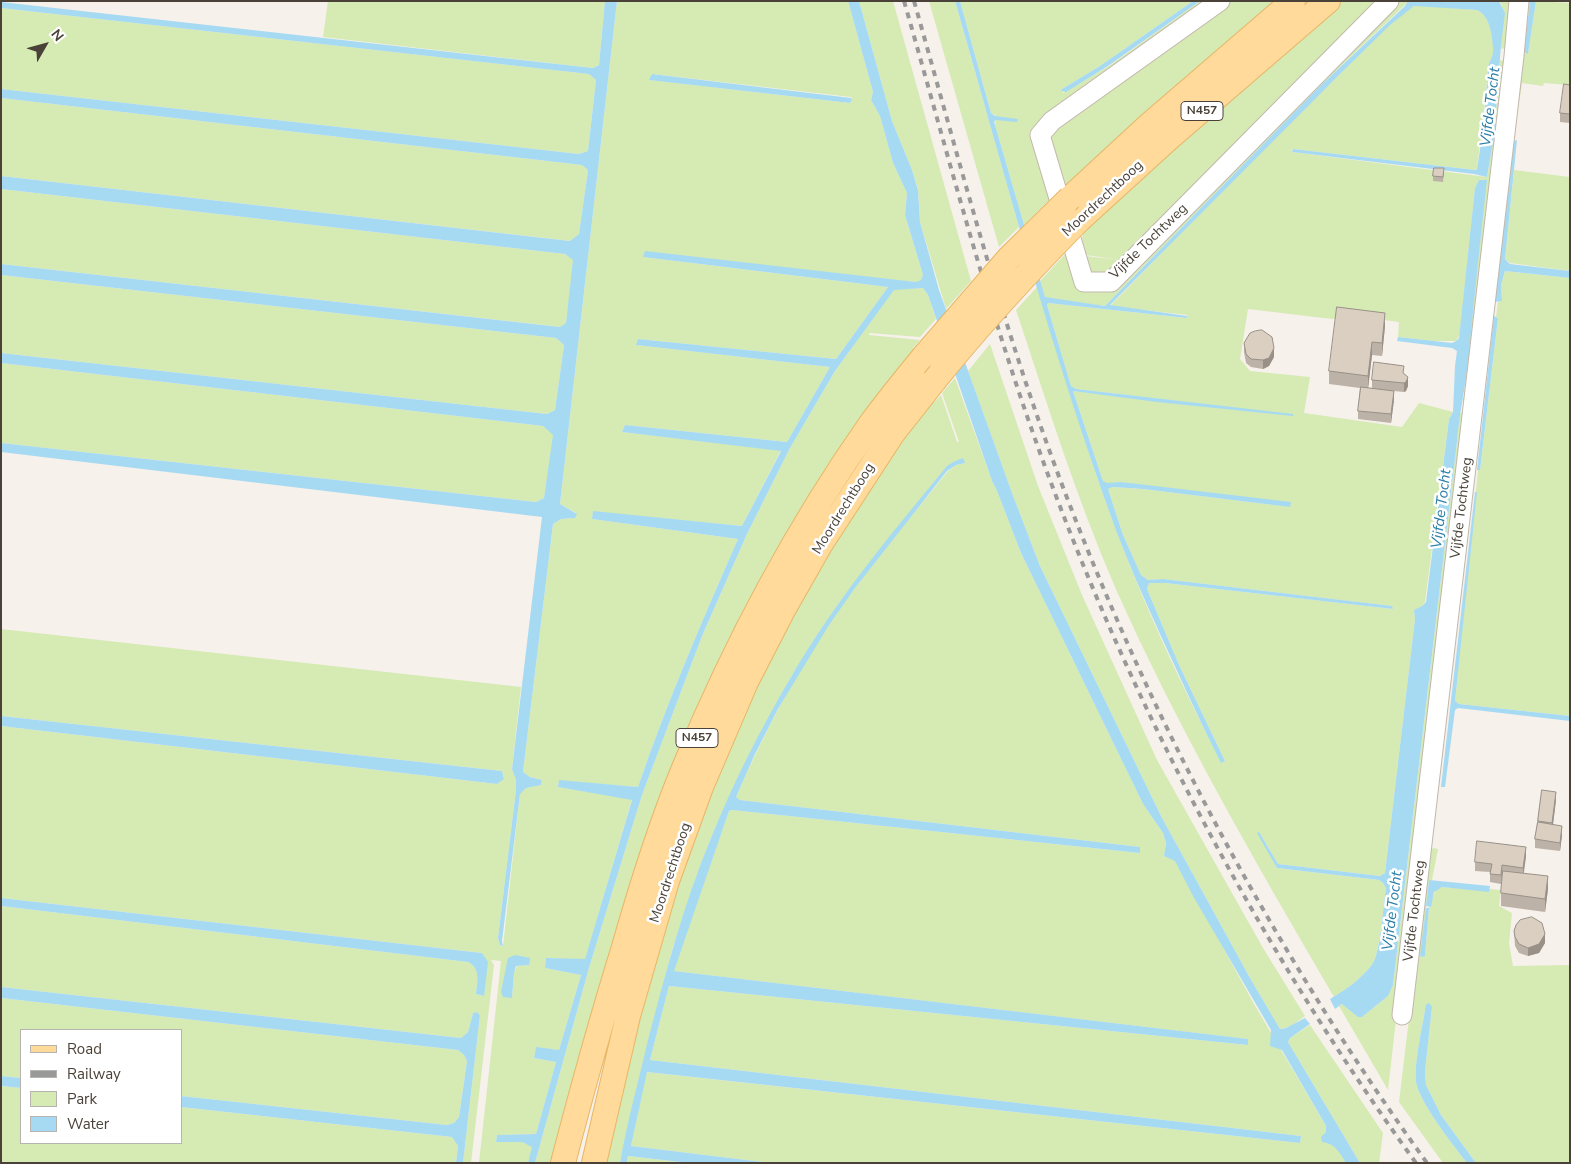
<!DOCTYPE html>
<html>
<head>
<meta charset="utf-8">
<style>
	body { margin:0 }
	#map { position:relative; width:1571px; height:1164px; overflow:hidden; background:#f6f1eb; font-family:"Nunito Sans",sans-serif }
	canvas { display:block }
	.frame { position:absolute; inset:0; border:2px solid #4a4238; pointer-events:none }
	.legend { position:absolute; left:20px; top:1029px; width:162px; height:115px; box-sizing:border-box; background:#fff; border:1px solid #b7b3af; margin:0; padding:6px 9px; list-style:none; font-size:15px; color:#4a4238 }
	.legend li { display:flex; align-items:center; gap:10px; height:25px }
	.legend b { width:25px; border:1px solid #b7b3af }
	.north { position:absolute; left:20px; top:20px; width:50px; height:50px; -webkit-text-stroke:4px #fff; paint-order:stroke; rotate:52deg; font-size:14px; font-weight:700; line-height:20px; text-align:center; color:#4a4238 }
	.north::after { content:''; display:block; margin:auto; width:18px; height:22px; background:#4a4238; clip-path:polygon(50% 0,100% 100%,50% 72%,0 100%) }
</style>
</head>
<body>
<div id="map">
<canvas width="1571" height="1164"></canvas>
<div class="frame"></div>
<ul class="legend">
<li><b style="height:6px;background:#ffda9a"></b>Road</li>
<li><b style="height:6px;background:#999"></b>Railway</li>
<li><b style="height:14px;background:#d6eab3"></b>Park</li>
<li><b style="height:14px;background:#a6daf3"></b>Water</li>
</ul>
<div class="north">N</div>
</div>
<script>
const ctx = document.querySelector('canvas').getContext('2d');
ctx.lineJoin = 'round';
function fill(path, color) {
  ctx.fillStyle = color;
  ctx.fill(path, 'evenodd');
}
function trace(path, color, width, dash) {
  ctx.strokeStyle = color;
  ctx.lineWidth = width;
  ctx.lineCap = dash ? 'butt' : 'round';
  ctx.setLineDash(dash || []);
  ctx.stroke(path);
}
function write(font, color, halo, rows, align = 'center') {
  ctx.font = font + ' "Nunito Sans",sans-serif';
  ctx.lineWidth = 5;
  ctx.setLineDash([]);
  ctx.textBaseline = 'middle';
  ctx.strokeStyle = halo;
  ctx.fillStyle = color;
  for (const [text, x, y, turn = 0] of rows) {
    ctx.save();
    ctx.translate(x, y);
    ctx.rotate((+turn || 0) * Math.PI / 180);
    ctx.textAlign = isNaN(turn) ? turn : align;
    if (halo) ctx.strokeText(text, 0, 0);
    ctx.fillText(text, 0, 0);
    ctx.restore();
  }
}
const green = new Path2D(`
	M328 1H605L599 65 593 68 323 37Z
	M617 1H848L873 92 871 100 880 116 893 163 907 193 905 215 923 275 921 280 916 282 643 257 888 287 836 359 638 339 637 345 830 367 787 442 625 425 622 432 781 450 742 526 593 512 592 519 738 539C702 621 667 702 638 787L559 781 558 787 632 799 585 960 546 958 545 968 581 975 559 1050 536 1048 534 1058 556 1062 536 1134 497 1135 496 1142H522L533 1147 528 1163H479L501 961 491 960 494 965 471 1163H463L480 1015 477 1012 473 1013 468 1032 461 1038 1 987V906L468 962C481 968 477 982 476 994L483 996 482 953 1 898V726L497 784 504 778 502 771 1 716V629L521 687 512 768 516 780V790L498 938 500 945 503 946 520 793 526 788 541 785 542 780 530 777 523 772 553 524 561 519 575 518 576 513 560 504ZM652 74 851 97 852 100 850 103 650 80ZM508 958 529 965 517 966 514 973 512 997Z
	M859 1H893L971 281 946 309 920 222 918 189 912 170 892 121Z
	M929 1H955L1019 227 999 247Z
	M960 1H1193L1100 66 1062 89 1063 93 1109 66 1200 1H1211L1047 114 1036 124 1033 133 1052 197 1024 225 995 125 996 116 991 113Z
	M1230 1H1280L1075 180 1061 188 1049 138 1057 130 1147 61Z
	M1342 1H1379L1112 273H1086L1085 256 1120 260 1086 255C1079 235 1082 235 1093 219L1186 135Z
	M1396 1 1408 2 1319 87 1105 306 1045 298 1040 281 1068 251 1080 289 1108 292Z
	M1499 1H1510L1509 47 1501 49 1502 5Z
	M1525 1H1530L1524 52 1528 53 1536 1 1570 3V85L1544 83 1543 86 1522 83 1517 117 1510 116Z
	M1417 5 1477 10C1493 17 1493 45 1495 60L1488 66 1486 95 1477 168 1475 170 1293 149 1292 150V152L1487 177 1494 136 1500 60 1506 62 1467 402 1462 400 1464 396 1486 181 1479 180 1475 188 1460 334 1456 341H1433L1398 337 1399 322 1354 316 1332 319 1248 309 1240 359 1250 371 1310 377 1304 413 1402 427 1419 403 1453 412 1449 419 1425 602 1422 606 1414 611 1415 619 1385 873 1380 876 1278 864 1259 832 1277 868 1379 880 1383 883 1386 888C1383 907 1381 945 1374 961 1369 972 1345 991 1334 997 1256 863 1178 729 1115 587 1076 497 1047 403 1016 310L1037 287C1063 370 1087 454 1118 535 1147 612 1183 688 1221 762L1225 761 1179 665 1147 589 1149 583H1165L1393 609 1391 606 1163 579 1148 580 1141 575 1123 535 1108 489 1113 487 1143 489 1290 507 1121 482 1107 484 1103 481 1073 391 1293 415 1076 389 1071 386 1047 305 1048 303 1187 318V315L1110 306C1190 224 1270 142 1352 62 1364 50 1403 8 1417 5Z
	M1 8 590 74 596 80 588 151 579 154 1 89Z
	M1 98 582 165 588 170 579 234 571 241 1 176Z
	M1514 170 1570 177V271L1510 263 1505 259Z
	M1 189 565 254 574 260 566 323 561 327 1 264Z
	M1505 271 1570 278V716L1459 704 1455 701 1478 470H1480L1498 318 1496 317 1498 302 1502 301 1501 285Z
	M1 275 556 338 564 345 555 410 547 414 1 353Z
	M923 288 928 295 936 319 920 337 869 333V335L920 340 913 348 915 350 824 481 554 1163H535L589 968 642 795 702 636 747 534 790 448 835 371 894 289Z
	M990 344 1038 486 1082 595 1157 760 1263 948 1305 1016C1298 1021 1291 1028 1280 1029L1250 978 1161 816 1040 566 1012 493 968 371Z
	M1 363 543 426 554 435 544 498 536 502 1 443Z
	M955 378 992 481 997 491 1021 553 1143 804 1163 833 1166 843 1164 856 1175 860 1254 1004 1326 1126V1132L1323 1136 1337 1148 1346 1163H771L631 1146 646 1072 1300 1143 1301 1136 650 1060 669 986 1248 1045 1247 1039 673 971 729 811 732 810 1140 853V847L740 800 736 797C762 737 793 678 829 624 865 571 908 521 948 471L956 465 965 463 953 462 839 603 820 631 791 677 753 747 727 801 711 838 695 880 673 947 643 1063 620 1163H603L613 1111 682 866 730 739 818 566 926 404 932 401 934 402 941 395 957 442H959L942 393Z
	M1459 413H1465L1388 1090 1339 1006 1343 1004 1358 1017H1362L1388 996 1393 985 1457 442Z
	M1433 848 1438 849 1432 880 1429 881 1421 957 1425 956 1429 908 1436 889 1442 887 1489 891V889L1501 890 1499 906 1512 913 1509 943 1513 966 1570 965V1163H1476L1441 1115 1426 1085 1425 1071 1432 1007 1425 1010C1422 1029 1414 1063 1416 1082 1419 1102 1453 1145 1467 1163H1443L1399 1102 1429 853Z
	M1 998 458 1050 464 1055 467 1061 459 1117 454 1123 447 1125 181 1096V1030H21V1078L1 1076Z
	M1310 1025 1383 1133 1379 1163H1360L1288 1042 1290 1038Z
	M1 1086 21 1088V1143H181V1107L452 1137 458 1146 456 1163H1Z
	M628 1156 689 1163H627Z`);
const water = new Path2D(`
	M605 1H617L560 504 577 514 575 518 561 519 553 524 523 772 530 777 542 780 541 785 526 788 520 794 502 941 503 946 500 945 498 938 516 790V780L512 769 542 517 1 452V443L536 502 544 498 553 435 543 426 1 363V353L547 414 555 410 564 345 556 338 1 275V264L560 327 566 323 573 260 565 254 1 189V176L570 241 579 234 588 170 582 165 1 98V89L579 154 588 151 596 80 589 74 1 8V2L593 68 599 65Z
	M848 1H859L892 121 912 170 918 190 920 222 939 290 1012 493 1040 566 1161 816 1250 978 1280 1029 1286 1028 1305 1018 1310 1024 1290 1038 1288 1042 1360 1163H1346C1339 1152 1336 1144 1322 1142L1321 1137 1326 1132V1126L1282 1050 1270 1046 1271 1030 1193 896 1175 861 1164 856 1166 843 1163 833 1143 804 1021 553 997 491 992 481 928 295 923 288 894 290 835 371 790 448 747 534 702 636 642 795 589 968 535 1163H528L532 1147 522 1142H496L497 1135 536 1134 556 1062 534 1058 536 1047 559 1050 581 975 545 968 546 958 585 959 632 800 558 787 559 780 638 787C667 702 702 621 738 539L592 519 593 511 742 526 781 451 622 432 625 425 787 442 830 367 636 345 638 339 836 359 888 287 643 257 645 251 916 282 921 280 923 275 905 215 907 193 893 163 880 116 871 100 873 92Z
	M955 1H960L991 113 995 116 1018 119 1017 122 996 120 994 122 995 125 1045 297 1105 306 1319 87 1405 6 1408 1H1499L1505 13 1501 45 1494 136 1487 177 1474 174 1292 152 1293 149 1475 170 1477 169C1481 144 1484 120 1486 96 1487 87 1487 77 1488 68 1489 60 1494 58 1493 47 1492 35 1490 16 1477 10L1414 6 1390 25 1339 75 1110 305 1187 316V318L1048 303 1047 305 1071 386 1076 389 1293 414V416L1157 402 1073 391 1103 481 1107 483 1121 482 1291 502 1290 507 1143 489 1113 487 1108 489 1123 535 1141 575 1148 580 1163 579 1392 606 1393 609 1165 583H1149L1147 589 1179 665 1225 761 1221 763C1199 720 1180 677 1160 634 1145 601 1130 567 1117 533 1053 359 1006 179 955 1Z
	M1193 1H1200L1108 66 1066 92 1061 91 1062 89 1100 66Z
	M1530 1H1536L1528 54 1524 52Z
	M652 74 851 98 852 100 850 103 649 80Z
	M1517 140 1505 259 1510 264 1570 271V278L1505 271 1501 285 1502 301 1495 302 1514 141Z
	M1479 180H1487C1480 241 1474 302 1468 363 1465 389 1459 415 1457 442L1393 985 1388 996 1362 1017H1358L1342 1004 1335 1009 1330 999C1343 992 1367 975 1374 961 1381 947 1383 906 1386 888L1383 883 1379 880 1277 868 1257 833 1259 832 1278 864 1380 876 1385 873 1415 619 1414 610 1422 606 1426 602 1449 419 1453 412 1455 366 1457 351 1452 348 1397 341 1398 337 1452 343 1456 341 1459 338 1475 188Z
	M1494 316 1498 318 1480 470H1477Z
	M963 458 965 463 956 465 947 471 855 588 829 625 778 709 755 754 736 797 740 800 1140 847V853L732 810 729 811 674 971 1248 1039V1045L669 986 650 1060 1301 1136 1300 1143 647 1072 631 1146 771 1163H689L628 1156 627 1163H620C627 1123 638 1083 647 1044 665 975 683 905 711 838 733 783 761 728 791 677 835 601 891 534 947 466L953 462Z
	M1475 492H1477L1455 701 1459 704 1570 716V721L1458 708 1455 710 1445 787H1441Z
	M1 716 502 771 504 779 497 784 1 726Z
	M1429 880 1490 886 1489 892 1442 887 1434 892 1431 907 1426 906Z
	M1 898 482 953 488 962 484 996 476 994C477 983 481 968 468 962L1 906Z
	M1426 908H1429L1425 956 1423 957 1420 956Z
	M515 955 530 958 529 965 516 966 514 973 512 998 503 997 501 992 508 958Z
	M1 987 461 1038 468 1032 473 1013 477 1012 480 1015 463 1163H456L458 1146 452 1137 181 1107V1096L447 1125 454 1123 459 1117 467 1061 464 1055 458 1050 1 998Z
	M1429 1003 1432 1007 1425 1071 1426 1085 1441 1115 1476 1163H1467C1453 1145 1419 1102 1416 1082 1414 1063 1422 1029 1425 1010L1426 1005Z
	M1 1076 21 1078V1088L1 1086Z`);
const minor = new Path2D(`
	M1220 1 1052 121 1040 135 1084 282H1111L1389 1
	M1402 1015 1514 56 1519 1`);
const major = new Path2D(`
	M1070 198 1149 125 1293 1
	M1077 222 1168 139 1328 1
	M563 1163C582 1090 602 1018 624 947 641 887 660 826 684 768 734 647 796 530 872 422 889 399 907 377 925 355
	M594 1163 628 1016 667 881 701 787 746 682 783 610 820 545 893 433 934 381`);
const rail = new Path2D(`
	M904 1C947 151 986 303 1039 450 1130 703 1258 945 1416 1163
	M914 1C956 149 995 299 1047 444 1139 699 1268 943 1427 1163`);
const majorBridge = new Path2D(`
	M925 355 1009 258 1070 198
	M934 381C979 325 1027 273 1077 222`);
const wall = new Path2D(`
	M1570 85V123L1560 122V113Z
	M1444 173 1443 182 1433 181V176Z
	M1385 326 1382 356 1372 355 1368 388H1372V380L1404 373 1408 386 1406 391 1404 392 1394 391V400L1391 423 1358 419V411L1360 388 1329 384V371Z
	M1244 343 1274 357 1269 366 1263 369 1251 367 1246 363 1244 352Z
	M1542 790 1556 800 1553 825 1562 835 1560 851 1535 848V839Z
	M1526 856 1524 873 1548 889 1545 912 1501 906V893L1503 874H1502L1501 884 1490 882V872L1475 871V862Z
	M1514 931 1545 943 1539 953 1528 956 1519 953 1515 946Z`);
const shadedWall = new Path2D(`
	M1385 313V326L1382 356V343Z
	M1372 342V355L1368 389V376Z
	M1274 348V357L1269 366 1263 369V360Z
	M1408 377V386L1406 391 1404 392V383Z
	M1394 391V400L1391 423V414Z
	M1556 792V800L1552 832V823Z
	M1562 826V835L1560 851V843Z
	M1526 847V856L1523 876V868Z
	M1502 865V874L1501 884V875Z
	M1548 876V889L1545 912V899Z
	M1545 934V943L1539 953 1528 956V948Z`);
const building = new Path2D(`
	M1564 84 1570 85V114L1560 113Z
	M1434 168H1444L1443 177 1433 176Z
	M1337 307 1385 313 1382 343 1372 342 1368 376 1329 371Z
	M1262 330 1272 337 1274 348 1269 358 1263 360 1251 359 1246 354 1244 343 1250 333 1255 331Z
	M1374 362 1404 366 1403 373 1408 377 1406 382 1404 383 1372 380Z
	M1361 387 1394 391 1391 414 1358 411Z
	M1542 790 1556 792 1552 823 1538 821Z
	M1538 822 1562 826 1560 843 1535 839Z
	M1477 841 1526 847 1523 868 1502 865 1501 875 1490 874 1492 864 1475 862Z
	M1503 871 1548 876 1545 899 1501 893Z
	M1532 917 1542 923 1545 934 1539 944 1528 948 1519 944 1515 937 1514 931 1516 925 1520 920Z`);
const shields = [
	[1202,111,42],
	[697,738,42]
];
const shieldNames = [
	["N457",1202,111],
	["N457",697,738]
];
const streetNames = [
	["Moordrechtboog",1103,199,-43],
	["Vijfde Tochtweg",1149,242,-44],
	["Vijfde Tochtweg",1462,508,-83],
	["Moordrechtboog",844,509,-58],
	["Moordrechtboog",671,873,-72],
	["Vijfde Tochtweg",1415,911,-83]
];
const waterNames = [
	["Vijfde Tocht",1491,107,-83],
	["Vijfde Tocht",1442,509,-83],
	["Vijfde Tocht",1393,911,-83]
];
fill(green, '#d6eab3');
fill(water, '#a6daf3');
trace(minor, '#c2b8ac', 21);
trace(major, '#e8b666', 26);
trace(minor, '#fff', 19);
trace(major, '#ffda9a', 24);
trace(rail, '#999', 4, [6, 6]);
trace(majorBridge, '#e8b666', 26, []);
trace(majorBridge, '#ffda9a', 24);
fill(wall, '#bcb2a7');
fill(shadedWall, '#999188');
fill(building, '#dbcfc2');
trace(building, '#999188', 1);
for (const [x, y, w] of shields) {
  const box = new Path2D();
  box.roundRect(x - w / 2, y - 9.5, w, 19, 4);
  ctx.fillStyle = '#fff';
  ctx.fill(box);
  trace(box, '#4a4238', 1);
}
write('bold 12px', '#4a4238', null, shieldNames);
write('14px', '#4a4238', '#fff', streetNames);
write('italic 15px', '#297eaa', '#fff', waterNames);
</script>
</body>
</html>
